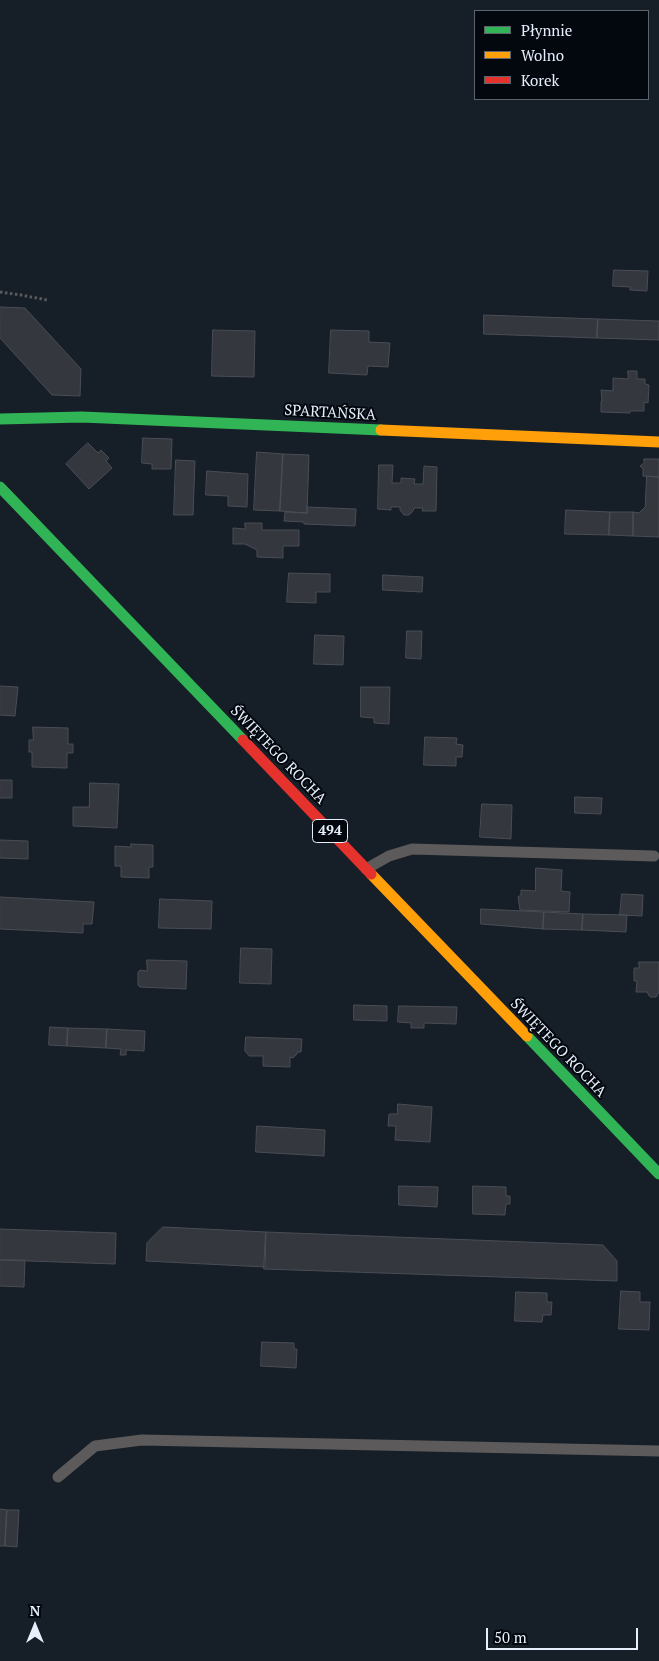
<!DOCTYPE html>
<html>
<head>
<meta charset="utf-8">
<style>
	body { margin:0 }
	#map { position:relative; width:659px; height:1661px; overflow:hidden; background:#161e27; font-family:"PT Serif",serif }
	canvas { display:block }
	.legend { position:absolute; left:474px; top:10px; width:175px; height:90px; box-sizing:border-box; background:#03070e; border:1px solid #5e646d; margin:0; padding:6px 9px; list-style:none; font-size:15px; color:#e6effb }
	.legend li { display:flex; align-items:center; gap:10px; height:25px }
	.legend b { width:25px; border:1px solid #5e646d }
	.north { position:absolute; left:10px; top:1601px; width:50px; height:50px; -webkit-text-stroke:4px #03070e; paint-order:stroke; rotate:0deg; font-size:14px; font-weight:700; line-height:20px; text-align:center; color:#e6effb }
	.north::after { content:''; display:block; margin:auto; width:18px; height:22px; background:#e6effb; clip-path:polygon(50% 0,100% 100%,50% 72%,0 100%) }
	.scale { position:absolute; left:486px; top:1628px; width:152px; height:22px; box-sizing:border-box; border:2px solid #e6effb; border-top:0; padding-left:6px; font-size:15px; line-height:18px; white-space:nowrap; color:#e6effb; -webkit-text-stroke:4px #03070e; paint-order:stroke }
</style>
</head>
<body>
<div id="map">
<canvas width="659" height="1661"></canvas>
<ul class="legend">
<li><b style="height:6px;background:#30b455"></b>Płynnie</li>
<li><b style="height:6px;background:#ff9f0a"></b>Wolno</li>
<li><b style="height:6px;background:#e5322d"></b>Korek</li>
</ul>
<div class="north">N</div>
<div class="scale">50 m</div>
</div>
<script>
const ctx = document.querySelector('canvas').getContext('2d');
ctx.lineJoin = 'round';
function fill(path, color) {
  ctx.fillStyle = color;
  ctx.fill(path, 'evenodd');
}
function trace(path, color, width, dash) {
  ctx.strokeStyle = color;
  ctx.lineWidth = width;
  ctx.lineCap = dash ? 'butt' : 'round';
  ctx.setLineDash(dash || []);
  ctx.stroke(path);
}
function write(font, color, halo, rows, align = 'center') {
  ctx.font = font + ' "PT Serif",serif';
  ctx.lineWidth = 4;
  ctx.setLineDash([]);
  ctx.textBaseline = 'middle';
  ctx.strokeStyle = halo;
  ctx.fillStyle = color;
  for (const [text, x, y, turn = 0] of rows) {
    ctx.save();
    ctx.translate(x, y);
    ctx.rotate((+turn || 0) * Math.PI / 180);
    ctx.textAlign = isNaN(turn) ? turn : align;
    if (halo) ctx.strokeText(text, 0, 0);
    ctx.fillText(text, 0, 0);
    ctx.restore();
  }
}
const building = new Path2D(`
	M614 270 648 271 647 291 630 290V287L613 286Z
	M0 307 25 308 81 369 80 396 52 395 0 338Z
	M484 315 598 319 597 338 484 334Z
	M598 319 659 321V340L597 338Z
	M213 330 255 331 254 377 212 376Z
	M331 330 369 331V342L390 343 388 367 368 366 367 375 329 373Z
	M628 371H637V379H645V384L649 385 648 403 644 402V411H630V413L601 412V401H602L601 390 613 391V378L628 379Z
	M143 438 172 439 171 469H152V464L142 463Z
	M88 443 98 453 101 450 109 458 106 461 112 468 89 489 66 464Z
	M257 452 283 454 280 511 254 510Z
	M283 454 309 455 307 513 280 511Z
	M644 459H659V477L643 476V469L640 466 644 463Z
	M176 460 195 461 193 515H174Z
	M379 465H393L392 483H401V478L415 479 414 484H423L424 466 437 467 436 511H422L423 508H414L413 511 409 515H404L400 510V507H391V510L378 509Z
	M207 471 248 474 247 507 228 506V496L206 495Z
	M647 476 659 477V537L633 536V512L639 513 645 507Z
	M307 507 356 509 355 526 304 524V522L284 521 285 512 307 513Z
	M566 510 610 512 609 535 565 534Z
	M610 512H633V536L609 535Z
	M245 523H262V530H299V546H283V558L257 557V550L245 544H233V528L245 529Z
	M289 573 330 574V592H316V603L287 602Z
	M383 575 423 577 422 592 383 590Z
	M407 631H422L421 659 406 658Z
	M315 635 344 636 343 665 314 664Z
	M0 686 18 687 15 716 0 715Z
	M361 687H390L389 724 374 723V718L361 717Z
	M33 727 68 728V744H73V753H67V768L32 767V752H29V740H33Z
	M425 737 457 738 456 744 463 745 462 757H456V766L424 765Z
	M0 780H12V798H0Z
	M90 783 119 784 117 828 73 826V807H89Z
	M575 797 602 798 601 814 575 813Z
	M482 804 512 805 511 839 480 837Z
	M0 840 28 841V859L0 858Z
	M131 844 153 845V867H149V878L121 877V866H115V846L131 847Z
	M536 868 562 870 561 891 570 892 569 912 520 910 518 897 521 895V890L535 891Z
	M622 894 643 895 642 916 620 915Z
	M0 897 94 902 92 924H83V933L0 929Z
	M160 899 212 901 211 929 159 928Z
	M481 909 544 912 543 929 481 924Z
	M544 912 583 914 582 930 543 929Z
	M583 914 627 915 626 932 582 930Z
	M241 948 272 949 271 984 240 983Z
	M147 960 187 961 186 989 140 987 138 985V972L140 970 147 971Z
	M639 962H659V992L656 997H650L647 992H636L637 981H634V968H639Z
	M354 1005 387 1006V1021L354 1020Z
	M399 1006 457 1007 456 1024 424 1023V1028H411V1023L398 1022Z
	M50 1027 68 1028 67 1046 49 1045Z
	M68 1028 107 1029 106 1048 67 1046Z
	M107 1029 145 1031 144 1051 126 1050V1055H120L121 1049 106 1048Z
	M246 1037 302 1039 301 1052H297V1054L293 1058 290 1057V1067L263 1066V1056H249L245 1051Z
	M398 1104 432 1107 430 1142 395 1140 396 1126H388L389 1114H397Z
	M257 1126 325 1130 324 1156 256 1152Z
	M399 1186 438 1187 437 1207 399 1205Z
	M473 1186 506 1187V1196H510V1204H506L505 1215 473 1214Z
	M163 1227 266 1232 265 1267 146 1261 147 1243Z
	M0 1229 116 1233 115 1264 0 1260Z
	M266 1232 603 1245 617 1261V1281L264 1269Z
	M0 1260H25L24 1287 0 1286Z
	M621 1291 640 1292V1302H650L649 1330 619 1329Z
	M516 1292 547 1293V1302H552L551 1315H543L542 1322 515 1321Z
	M262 1342 294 1343V1349H297L296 1368 261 1366Z
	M0 1509 7 1510 5 1546H0Z
	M7 1510H19L17 1547 5 1546Z`);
const path = new Path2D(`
	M0 292 21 295 47 300`);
const lane = new Path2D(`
	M366 869 389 856 412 849 654 856
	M58 1477 95 1446 142 1440 659 1451`);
const fast = new Path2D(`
	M0 419 82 417 381 430
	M0 487 243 740
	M527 1036 659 1174`);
const slow = new Path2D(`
	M381 430 659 442
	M371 874 527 1036`);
const jam = new Path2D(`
	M243 740 371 874`);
const shields = [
	[330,831,35]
];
const shieldNames = [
	["494",330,831]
];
const streetNames = [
	["SPARTAŃSKA",330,413,3],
	["ŚWIĘTEGO ROCHA",278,755,46],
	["ŚWIĘTEGO ROCHA",558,1048,46]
];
fill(building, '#35373f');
trace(building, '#4b4d55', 1);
trace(path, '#5b5b5d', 3, [2.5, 2.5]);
trace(lane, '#5c5a5a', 11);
trace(fast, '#30b455', 11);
trace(slow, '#ff9f0a', 11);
trace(jam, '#e5322d', 11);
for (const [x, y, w] of shields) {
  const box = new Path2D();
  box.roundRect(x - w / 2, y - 11.5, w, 23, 4);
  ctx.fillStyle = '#03070e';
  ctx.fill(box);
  trace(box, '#e6effb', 1);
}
write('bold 14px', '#e6effb', null, shieldNames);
write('15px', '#e6effb', '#03070e', streetNames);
</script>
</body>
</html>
